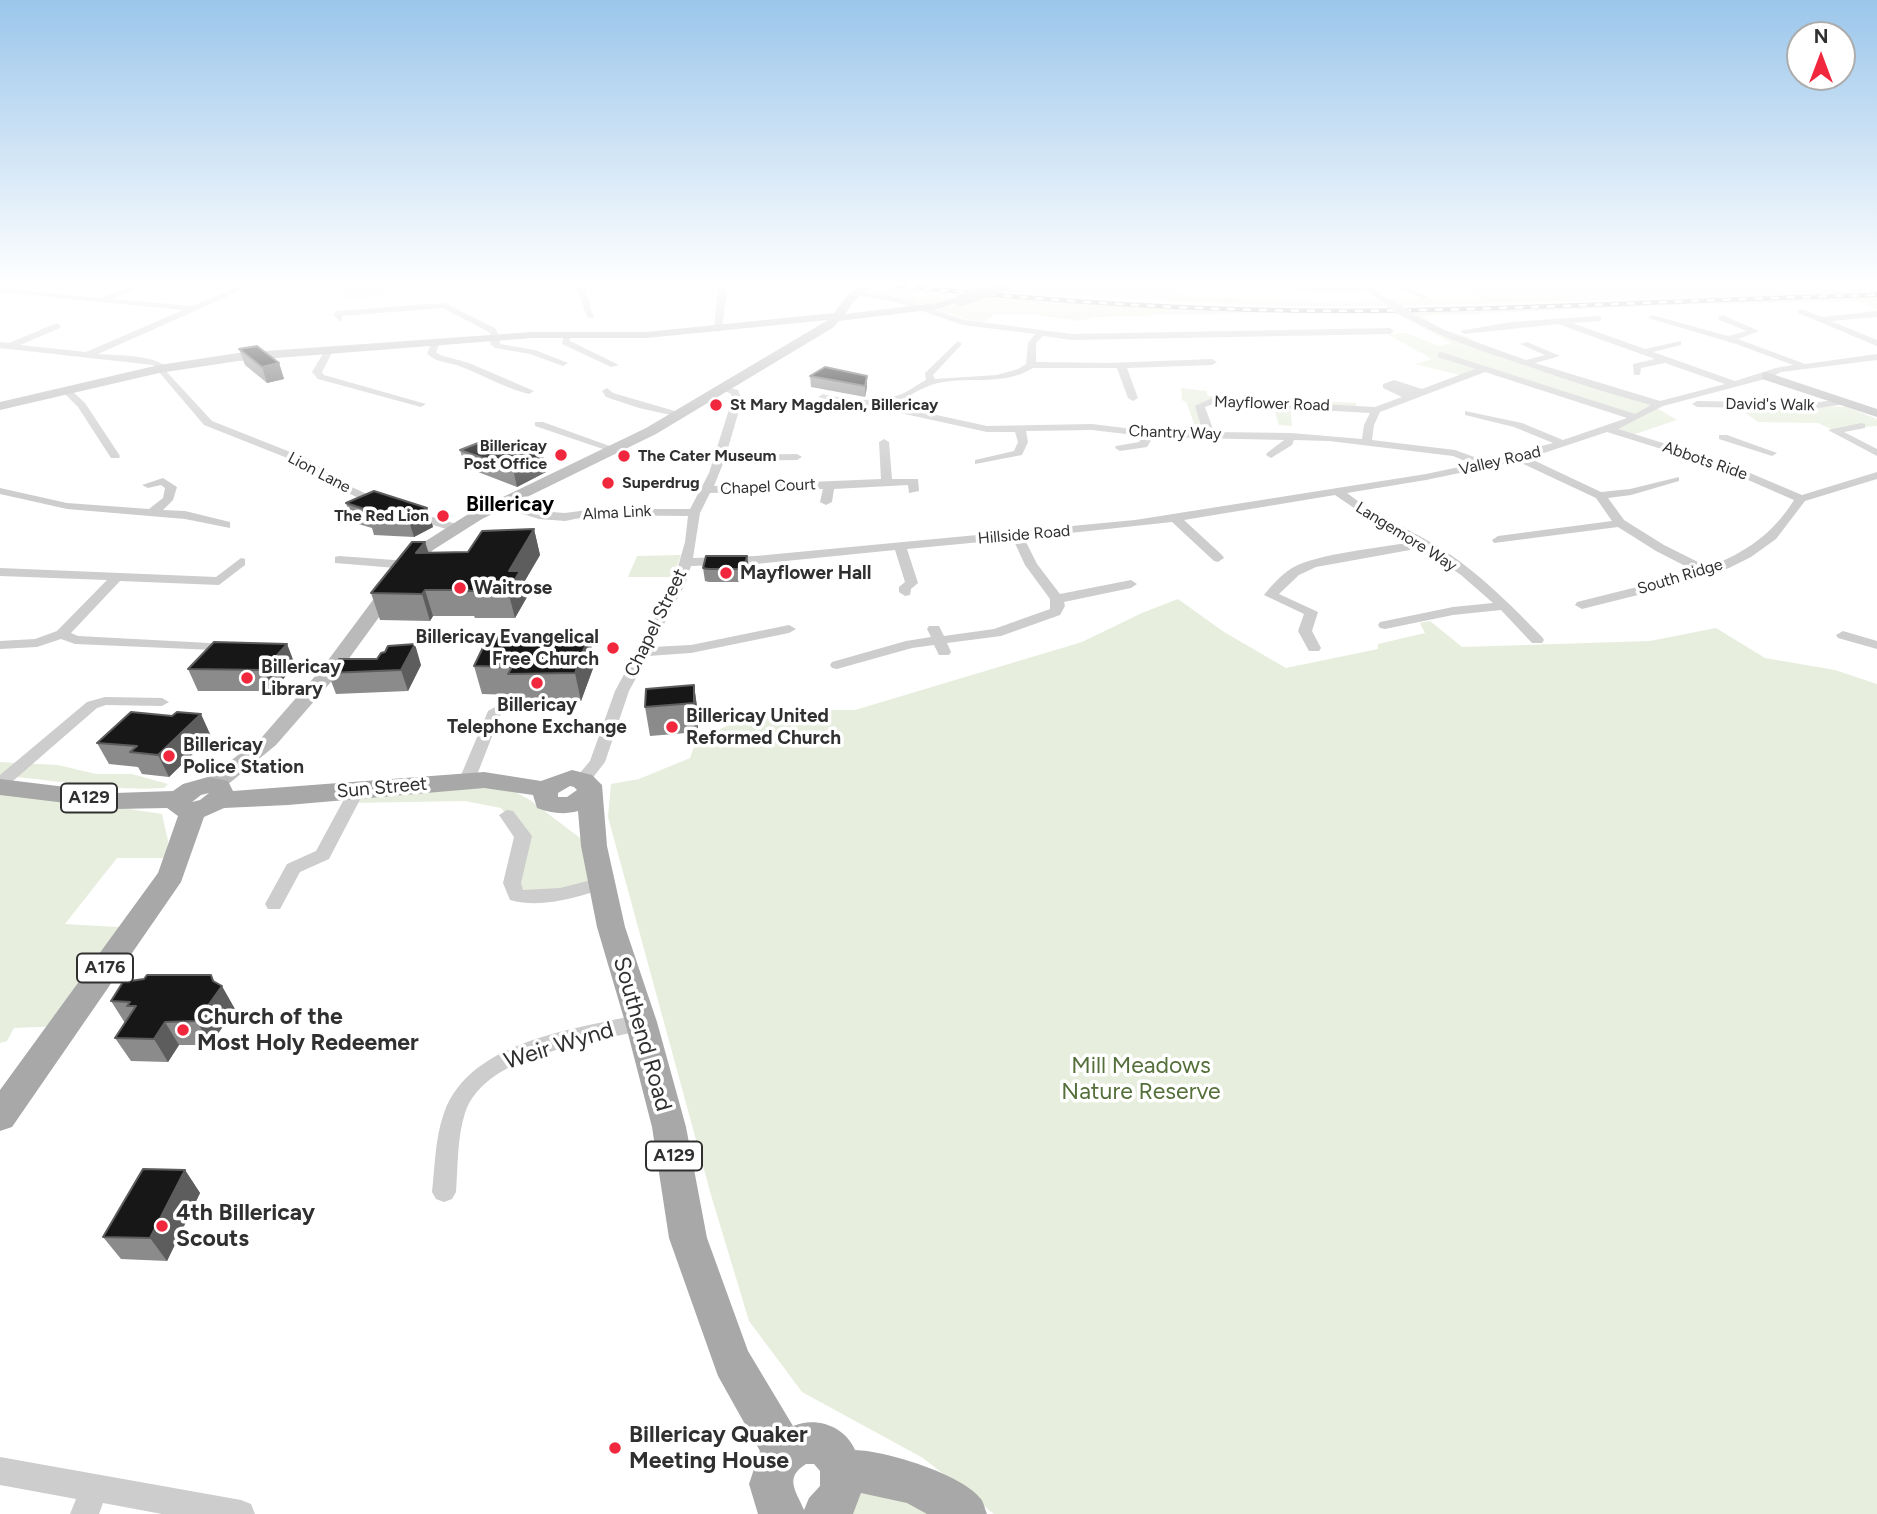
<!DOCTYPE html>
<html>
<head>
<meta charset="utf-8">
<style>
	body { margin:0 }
	#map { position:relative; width:1877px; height:1514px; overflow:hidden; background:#fff; font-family:Figtree,sans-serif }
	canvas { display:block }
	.north { position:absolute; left:1786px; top:21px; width:70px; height:70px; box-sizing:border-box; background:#fff; border:2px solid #acacac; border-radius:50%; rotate:0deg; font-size:19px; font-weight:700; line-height:28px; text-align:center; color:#303030 }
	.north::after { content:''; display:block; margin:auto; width:24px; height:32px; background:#f1283d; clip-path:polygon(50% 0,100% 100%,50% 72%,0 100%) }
</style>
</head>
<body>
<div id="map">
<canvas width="1877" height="1514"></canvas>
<div class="north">N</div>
</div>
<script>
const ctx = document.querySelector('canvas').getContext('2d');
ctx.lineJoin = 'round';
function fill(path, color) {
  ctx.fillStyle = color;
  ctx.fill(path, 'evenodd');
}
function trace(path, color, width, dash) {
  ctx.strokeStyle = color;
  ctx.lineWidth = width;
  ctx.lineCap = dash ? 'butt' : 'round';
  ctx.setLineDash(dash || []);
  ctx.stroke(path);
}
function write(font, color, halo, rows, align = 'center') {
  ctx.font = font + ' Figtree,sans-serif';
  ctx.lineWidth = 7;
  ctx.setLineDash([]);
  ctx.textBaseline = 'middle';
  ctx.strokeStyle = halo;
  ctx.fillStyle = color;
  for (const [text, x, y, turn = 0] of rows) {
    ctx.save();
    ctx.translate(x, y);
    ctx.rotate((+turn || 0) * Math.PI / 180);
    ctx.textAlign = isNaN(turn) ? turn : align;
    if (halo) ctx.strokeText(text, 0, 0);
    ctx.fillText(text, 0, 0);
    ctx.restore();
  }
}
const green = new Path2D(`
	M347 285H421L428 289 344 300 342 286Z
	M873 285 885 286 971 294 935 305 909 304 860 292Z
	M1016 285H1100L1146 287 1208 297 1344 303 1382 300 1391 306H1266L1001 292Z
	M1441 285H1877V292L1401 306 1387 299H1487Z
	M981 296C1280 321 1578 305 1877 297V309L1857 301 1674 305 1422 316 1435 327 1468 337 1493 352 1660 404 1655 407 1677 420 1629 436 1608 429 1634 418 1484 369 1464 376 1415 364 1432 359 1387 334 1405 333 1439 346 1452 343 1395 313 1272 312 1093 317 1080 321 1030 314H995L982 324 933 309Z
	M1181 388 1206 391 1208 396 1356 403 1357 408 1290 404 1292 426 1279 425 1272 403H1204L1206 429H1196L1186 402 1182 400Z
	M1735 405 1847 407 1877 419V426L1833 430 1818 423 1758 422Z
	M681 555 673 577H628L637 556Z
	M1178 599 1224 632 1286 668 1378 649V644L1425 633 1420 623 1430 621 1462 647 1650 641 1716 628 1765 658 1835 670 1877 684V1514H994L923 1458 802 1392 749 1321 711 1195 608 817 611 784 639 779 690 758 697 739 739 721 809 710H855L1082 642 1142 613Z
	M0 762 58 765 96 774H132L168 784 164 788C109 792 55 779 0 776Z
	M468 786 506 787 530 800 580 838 598 884 516 895 523 836 501 808 465 801 350 803 352 799Z
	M0 789 162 814 168 841 167 858H117L65 924 134 928 64 1026 14 1028 7 1041 0 1043Z
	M843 1471 935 1514H825Z`);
const street = new Path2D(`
	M134 285H144L112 299 192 306 243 285H253L98 354C119 356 152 354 169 368L165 370 212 421 308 459 343 483 384 502V506H376L335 487 300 463 204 425 153 365 0 348V342L9 343 57 323 61 326 60 328 20 345 86 352 183 310 0 292V288L102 298Z
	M343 285H351V286L347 288Z
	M576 285H584L594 319 587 317Z
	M718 285H728L722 329 718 332 714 329Z
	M1266 285 1317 288 1368 285 1395 304 1388 306 1367 291 1317 292Z
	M1393 285H1403L1429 297 1422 299Z
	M856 291 901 298 964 320 1072 334 1390 328 1394 331 1390 334 1072 340 1043 336 1036 343V362L1108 363 1212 359 1217 362 1212 365 1127 368 1138 398 1133 401 1128 398 1117 368H1033C1001 388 965 374 931 385 914 391 905 401 886 404L987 426 1092 424 1150 431 1203 432 1195 406 1212 398 1375 407 1402 397 1383 388V384L1394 380 1422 389 1475 369 1438 357V353L1441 352 1635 414 1651 405C1606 393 1562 378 1518 363 1479 350 1440 337 1404 316L1403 314 1407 311 1451 333 1526 360 1545 355 1520 344 1527 342 1560 356 1535 363 1660 401 1725 384 1665 363 1641 368 1640 375H1634L1633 364 1655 359 1558 324 1464 334 1460 331 1510 322 1598 316 1601 317V321L1572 323 1645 349 1681 341V345L1653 352 1735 381 1776 368 1793 365 1736 344 1648 318 1652 315 1728 336 1747 331 1719 320 1718 318 1722 315 1759 331 1738 339 1805 364 1877 354V360L1781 372 1769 378 1663 406 1618 429 1724 462 1802 495 1877 472V479L1805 501 1776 539 1751 557 1729 568 1682 584 1582 609 1575 605 1577 602 1697 572 1656 551 1618 527 1494 543 1492 540 1498 536 1612 521 1596 498 1517 461 1426 480 1347 493C1377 517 1413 530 1445 551 1481 575 1512 606 1542 637L1544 640 1542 643H1532L1501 610 1453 615 1385 629 1380 628 1378 625 1380 622 1385 621 1453 607 1493 603 1461 575 1421 548 1316 567 1299 575 1279 594 1318 612 1312 631 1321 648 1319 651H1309L1298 631 1304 614 1264 595C1272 585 1281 575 1292 568 1319 553 1380 548 1412 542L1370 519 1335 495 1184 520 1222 555 1224 558 1218 562 1214 561 1172 522 1024 538 1037 564 1060 594 1131 580 1137 584 1131 588 1064 602 1065 606 1060 615 1001 636 947 643 951 652 949 655H939L934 645 912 648 837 669 832 668 830 665 832 662 906 641 931 637 927 629 929 626H939L944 636 994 629 1050 609V599L1025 565 1013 539 907 549 918 583 911 589 910 595 905 596 899 592V587L905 582 895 550 756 564 691 566 685 584 652 647 691 645 789 625 796 629 789 633 691 653 648 656 629 691 605 762 588 784H576L574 780 590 761 615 691 673 584 685 542 688 516 595 515 565 521 539 519 493 505 499 502 539 511 565 513 595 509H690L709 473 732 400 731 394 723 390V386L738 390 742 400 726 455 797 454 802 457 797 460 724 461 714 486 881 479 879 442 884 439 889 442 892 479H918L919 491 909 493 908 485 834 489 832 502 826 505 820 502 823 489 710 493 700 513 693 558 756 556 1135 520 1426 474 1473 464 1453 456 1329 441 1294 440 1292 445 1271 458 1266 455 1267 453 1284 440 1153 437 1147 447 1120 451 1115 448 1116 446 1139 442 1143 436 1092 430 1026 431 1028 442 1022 455 975 464V460L1014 451 1018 442 1015 432H987L859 404H840L818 397 823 394C844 399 874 403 896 396 907 393 916 385 926 380L925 373 958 341 962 344 933 375 935 379 997 375 1018 369 1026 364 1028 343 1035 334 963 325 896 302 853 295ZM1485 372 1627 418 1563 440 1522 423 1465 411V415L1514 427 1553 443 1485 461 1455 450 1372 440 1374 425 1380 412ZM1213 404 1370 413 1364 425 1362 439 1291 433 1214 432 1205 407ZM1607 432 1716 466 1794 500C1773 534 1745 553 1708 567L1664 545 1624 520 1608 498 1631 495 1679 481V477L1630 489 1601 492 1529 458Z
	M444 303 495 328 500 337V344L535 350 568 363 563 366 530 354 495 348 490 344 492 337 489 332 443 308 342 316V320L339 321 333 314 337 311Z
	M1801 309 1822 317 1877 311V317L1831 321 1877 340V346L1798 313 1797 311Z
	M564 333H570V341L619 365 611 367 562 344Z
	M433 340 440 342 436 352 440 355 469 363 534 391 529 394C505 388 485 376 462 367 450 362 435 363 427 353Z
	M327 347 334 349 322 372 324 375 426 404 421 407 318 379 312 372Z
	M63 388H69L85 403 120 456 119 458H111L78 407 63 392Z
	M607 388 613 393 685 414 680 417 639 408 606 397 602 391Z
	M1843 399 1848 402 1846 404 1811 409 1697 407 1692 404 1697 401 1811 403Z
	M535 422H543L618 449 609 451 535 426Z
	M1861 423 1865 424V428L1844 432 1877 449V456L1828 430Z
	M1719 435H1727L1777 453 1772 456 1719 439Z
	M163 478 177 487 173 500 163 510 185 511 230 522V528L185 519 67 509 0 494V488L67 503 149 509 163 498 165 488 161 485 148 488 142 485Z
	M411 511 460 525 462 528 456 532 407 517 405 515Z
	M339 556 408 561 414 565 408 569 335 563V557Z
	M241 558 245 559V565L219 585 120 581 71 633 78 636 209 643 214 644 216 647 214 650 75 644 61 639 37 647 0 649V641L35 639 57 631 107 580 0 576V568L216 577Z
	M1843 631 1877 641V649L1838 638 1836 635Z
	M105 697 162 698 169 702 162 706 106 705 97 708 6 787 0 788V775L87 702Z
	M495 707 502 711 475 780 473 784H461L459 780 488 711Z
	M357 785 365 790 329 859 300 872 280 909H268L265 904 287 864 316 851 349 790Z
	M507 810 513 811 532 836 521 883 523 890 560 888 603 877 609 879 612 883 609 887C577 897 543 909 510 900L503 883 514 837 499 815Z
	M641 1014 648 1016 651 1022 648 1028C596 1045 487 1050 465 1113 457 1138 458 1166 456 1192L452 1199 444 1202 436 1199 432 1192C435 1166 435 1138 444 1113 470 1040 576 1029 641 1014Z
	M0 1457 241 1500 251 1504 255 1514H162L103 1503 99 1514H70L76 1499 0 1485Z`);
const secondary = new Path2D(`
	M862 285H873L854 301 845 314 936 303 961 297 966 300 936 309 839 321 834 327 656 434 482 519 433 550 414 569 337 675 276 745 221 790H205L202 785 205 780 262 737 323 667 402 561 421 544 470 513 646 428 828 320 646 338H532L238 361 159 373 0 410V402L159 365 238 353 532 332H646L834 313 846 297Z
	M1766 372 1877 409V417L1762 379V373Z`);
const primary = new Path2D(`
	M572 770 592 775 602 785 607 846 625 927 657 1022 686 1127 707 1238 748 1351 793 1426C816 1416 845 1426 855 1450 886 1451 962 1474 981 1499 984 1503 985 1510 987 1514H927L907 1503 861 1493 853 1514H758L749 1484 760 1451 718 1376 669 1238 652 1127 625 1022 597 927 581 846 578 811C563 815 551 813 537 808L533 795 484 788 288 805 224 808 204 817 181 882 12 1127 0 1131V1090L158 873 178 816 167 808 115 809 0 795V779L115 793 173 791 183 784 208 777 228 781 233 791 484 772 541 781ZM570 786 574 787 577 790 567 797H558V793ZM209 793 200 800 192 802 201 795ZM806 1464H814L820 1471V1486L809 1498 804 1510C797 1492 783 1478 806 1464Z`);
const rail = new Path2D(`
	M892 285C1043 301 1195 311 1347 311 1524 310 1700 299 1877 295`);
const streetBridge = new Path2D(`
	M1391 304 1407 314`);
const secondaryBridge = new Path2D(`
	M961 300 1005 285`);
const wall = new Path2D(`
	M239 349 279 363 284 379 267 383 245 365Z
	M810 376H867V387L865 397 811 387Z
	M460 450 546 472 517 487 465 467Z
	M346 503 427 508 433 527 414 537 374 535 372 528 352 522Z
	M534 529 540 555 523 584 527 597 515 618H475L474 616H433L430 621 380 620 371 593 425 542 429 553 468 552Z
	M747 556 749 569 746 582H709L705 581 703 568Z
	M287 644 295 665 273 691H198L188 669Z
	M595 663 581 701 516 702 514 695 482 694 474 666Z
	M421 665 408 691 336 694 328 673Z
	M694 685 698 714V732L650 736 645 707Z
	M172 716 211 736 169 777 142 774 138 767 109 764 97 743Z
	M144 979 215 982 235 1009 210 1045H179L168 1062 131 1061 115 1038 125 1023 111 1001Z
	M185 1170 200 1193 167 1261 121 1259 103 1237Z`);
const shadedWall = new Path2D(`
	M279 363 284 379 267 383 262 367Z
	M867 376V387L865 397V386Z
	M543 455 546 472 517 487 513 469Z
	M427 508 433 527 414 537 408 518Z
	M534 529 540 555 523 584 527 597 515 618 508 591 509 571Z
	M425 542 433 568 416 553Z
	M747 556 749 569 746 582 744 569Z
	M425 590 433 616 430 621 422 594Z
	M589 635 595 663 581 701 575 673Z
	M287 644 295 665 273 691 264 670Z
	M415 644 421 665 408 691 401 670Z
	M694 685 698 714V732L694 703Z
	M201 714 211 736 169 777 158 755Z
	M211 975 219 990 222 986 235 1009 210 1045 197 1021 213 981Z
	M165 1022 179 1045 168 1062 154 1039Z
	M185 1170 200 1193 167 1261 150 1238Z`);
const building = new Path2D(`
	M257 346 279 363 262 367 239 349Z
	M825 367 867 376 865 386 810 376Z
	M478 443 513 454 525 449 543 455 513 469 460 450Z
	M374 491 427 508 408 518 368 516 374 512 346 503Z
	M534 529 509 571H520L508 591H467L469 590H425L422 594 371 593 412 542H425L416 553 468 552 482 531Z
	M706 556H747L744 569H708L703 568Z
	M489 635H589L575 673 508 674 512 667 474 666Z
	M214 642 287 644 264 670 188 669Z
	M415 644 401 670 328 673 339 659H377L381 653 385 652 388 646Z
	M694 685V703L645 707 646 689Z
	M131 712 172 716 177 712 201 714 158 755 130 752 137 746 97 743Z
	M147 975H211L213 981 222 986 197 1021 165 1022 154 1039 115 1038 136 1006H127L130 1002 111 1001 123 982 144 979Z
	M143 1169 185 1170 150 1238 103 1237Z`);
const markers = [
	[716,405,7,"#f1283d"],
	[561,455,7,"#f1283d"],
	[624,456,7,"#f1283d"],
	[608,483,7,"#f1283d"],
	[443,516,7,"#f1283d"],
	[726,573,7,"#f1283d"],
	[460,588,7,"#f1283d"],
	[613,648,7,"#f1283d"],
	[247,678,7,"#f1283d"],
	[537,683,7,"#f1283d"],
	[672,727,7,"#f1283d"],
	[169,756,7,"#f1283d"],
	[183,1030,7,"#f1283d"],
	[162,1226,7,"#f1283d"],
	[615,1448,7,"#f1283d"]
];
const farStreetnames = [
	["Mayflower Road",1272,404,2],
	["David's Walk",1770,405,1],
	["Chantry Way",1175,433,2],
	["Valley Road",1500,461,-13],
	["Abbots Ride",1705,461,19],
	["Lion Lane",319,473,28],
	["Chapel Court",768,487,-3],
	["Alma Link",617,513,-3],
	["Hillside Road",1024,535,-5],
	["Langemore Way",1406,537,32],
	["South Ridge",1680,577,-17]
];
const farPoinames = [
	["St Mary Magdalen, Billericay",730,405],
	["Billericay",547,446,"right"],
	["Post Office",547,464,"right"],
	["The Cater Museum",638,456],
	["Superdrug",622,483],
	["The Red Lion",429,516,"right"]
];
const shields = [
	[89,798,56],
	[105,968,56],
	[674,1156,56]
];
const shieldNames = [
	["A129",89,798],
	["A176",105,968],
	["A129",674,1156]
];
const poiNames = [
	["Mayflower Hall",740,573],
	["Waitrose",474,588],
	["Billericay Evangelical",599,637,"right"],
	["Free Church",599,659,"right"],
	["Billericay",261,667],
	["Library",261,689],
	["Billericay",537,705,"center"],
	["Telephone Exchange",537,727,"center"],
	["Billericay United",686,716],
	["Reformed Church",686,738],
	["Billericay",183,745],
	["Police Station",183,767]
];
const streetNames = [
	["Chapel Street",656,623,-64],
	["Sun Street",382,788,-5]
];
const farDistrictnames = [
	["Billericay",510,505]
];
const nearPoinames = [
	["Church of the",197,1017],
	["Most Holy Redeemer",197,1043],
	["4th Billericay",176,1213],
	["Scouts",176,1239],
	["Billericay Quaker",629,1435],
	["Meeting House",629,1461]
];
const nearStreetnames = [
	["Southend Road",642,1034,74],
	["Weir Wynd",559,1046,-17]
];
const nearParknames = [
	["Mill Meadows",1141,1066],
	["Nature Reserve",1141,1092]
];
fill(green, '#e7eedd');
fill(street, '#cdcdcd');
fill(secondary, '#bababa');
fill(primary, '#a8a8a8');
trace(rail, '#858585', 4.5);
trace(rail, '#fff', 2.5, [8]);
trace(streetBridge, '#cdcdcd', 9);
trace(secondaryBridge, '#bababa', 12);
fill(wall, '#8b8b8b');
fill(shadedWall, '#5d5d5d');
fill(building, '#171717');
trace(building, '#5d5d5d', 2);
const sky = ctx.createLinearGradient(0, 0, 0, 497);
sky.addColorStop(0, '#9bc6eb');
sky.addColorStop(0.57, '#fff');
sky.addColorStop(1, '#ffffff00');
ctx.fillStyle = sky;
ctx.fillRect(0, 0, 1877, 497);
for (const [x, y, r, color] of markers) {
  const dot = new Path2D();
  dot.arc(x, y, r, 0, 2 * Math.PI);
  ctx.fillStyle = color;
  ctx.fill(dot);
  trace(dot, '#fff', 2.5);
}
write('16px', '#303030', '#fff', farStreetnames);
write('bold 16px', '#303030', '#fff', farPoinames, 'left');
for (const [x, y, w] of shields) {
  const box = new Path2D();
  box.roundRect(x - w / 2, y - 14.5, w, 29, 5);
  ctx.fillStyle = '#fff';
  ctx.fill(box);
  trace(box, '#303030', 2);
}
write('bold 18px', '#303030', null, shieldNames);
write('bold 19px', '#303030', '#fff', poiNames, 'left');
write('19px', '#303030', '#fff', streetNames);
write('bold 21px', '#000', '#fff', farDistrictnames);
write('bold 23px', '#303030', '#fff', nearPoinames, 'left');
write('23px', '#303030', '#fff', nearStreetnames);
write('23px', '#556f3a', '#fff', nearParknames);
</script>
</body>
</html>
